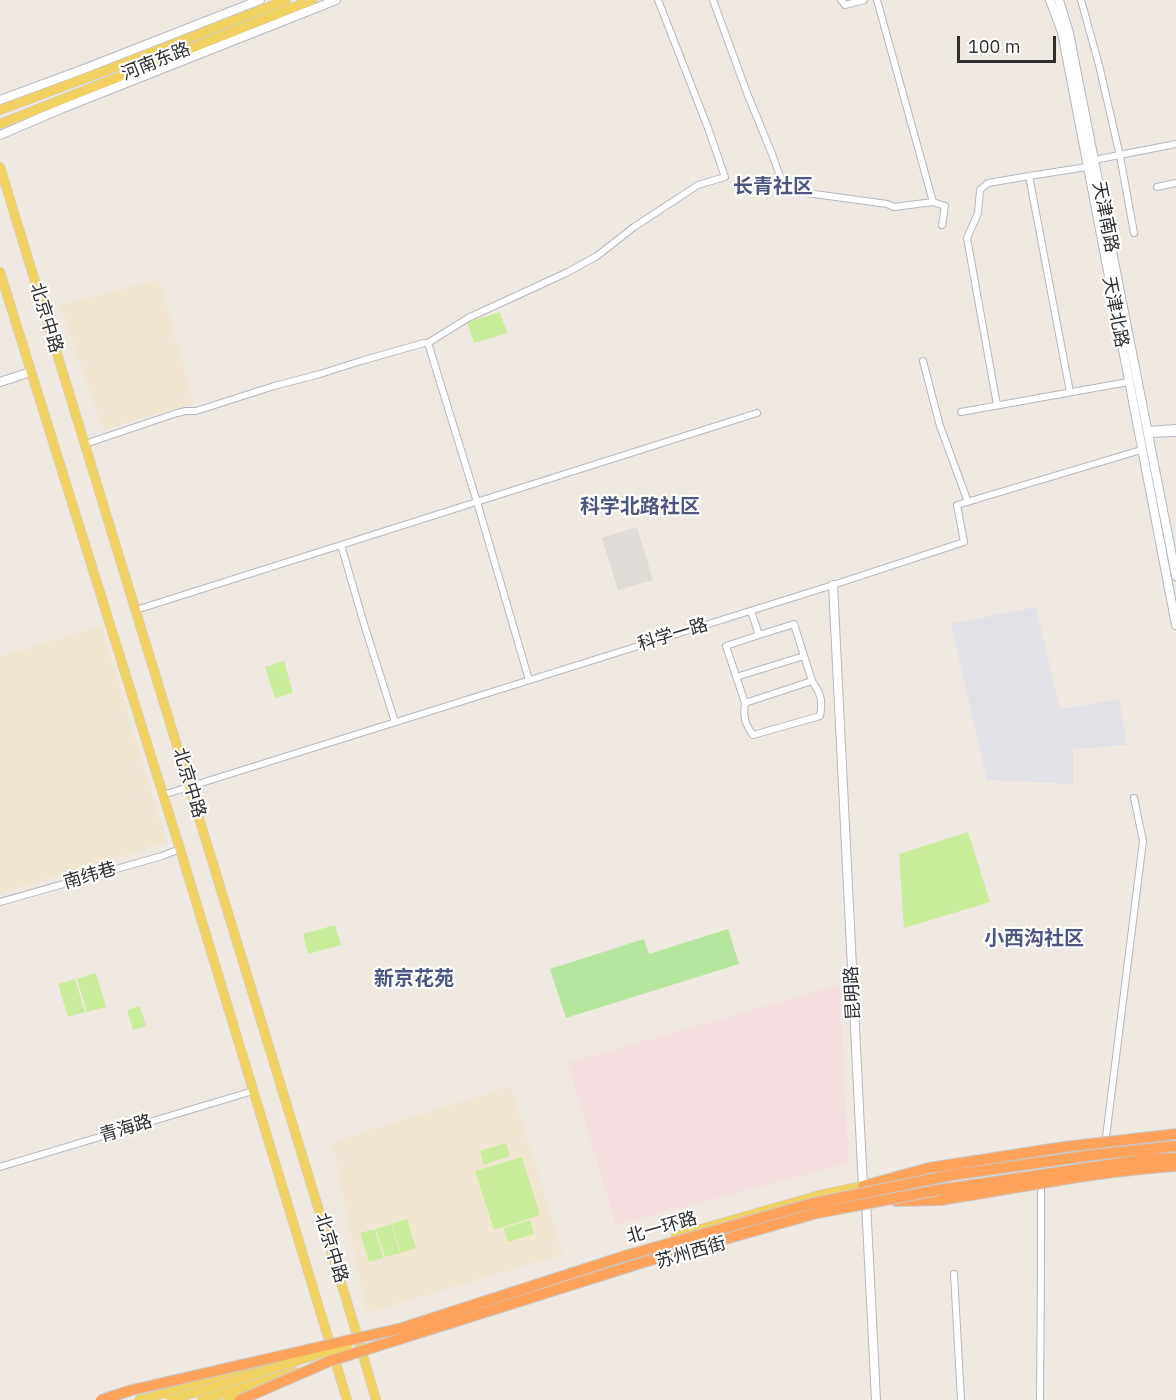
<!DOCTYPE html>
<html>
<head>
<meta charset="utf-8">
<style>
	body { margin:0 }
	#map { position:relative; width:1176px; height:1400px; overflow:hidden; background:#efe9e1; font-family:"IBM Plex Sans",sans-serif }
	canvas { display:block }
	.scale { position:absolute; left:957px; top:36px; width:99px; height:27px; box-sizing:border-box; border:3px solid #2e2e2e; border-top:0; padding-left:8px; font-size:18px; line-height:21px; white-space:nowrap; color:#2e2e2e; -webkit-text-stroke:4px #fff; paint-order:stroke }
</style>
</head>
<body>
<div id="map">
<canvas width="1176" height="1400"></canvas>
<div class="scale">100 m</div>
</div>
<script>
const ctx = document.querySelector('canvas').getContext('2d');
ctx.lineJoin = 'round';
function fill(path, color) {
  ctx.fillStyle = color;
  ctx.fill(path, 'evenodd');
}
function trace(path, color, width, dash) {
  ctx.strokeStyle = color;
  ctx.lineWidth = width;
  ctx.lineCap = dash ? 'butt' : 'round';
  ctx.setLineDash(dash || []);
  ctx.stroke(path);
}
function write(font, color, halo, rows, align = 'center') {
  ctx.font = font + ' "IBM Plex Sans","Noto Sans SC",sans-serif';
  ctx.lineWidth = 4.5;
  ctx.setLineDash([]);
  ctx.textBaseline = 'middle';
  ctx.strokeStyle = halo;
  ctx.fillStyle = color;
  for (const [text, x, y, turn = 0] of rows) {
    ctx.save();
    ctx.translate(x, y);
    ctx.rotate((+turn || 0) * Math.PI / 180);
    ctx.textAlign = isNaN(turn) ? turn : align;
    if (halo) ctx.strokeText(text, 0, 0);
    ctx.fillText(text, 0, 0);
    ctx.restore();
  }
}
const industrial = new Path2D(`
	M1036 607 1060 709 1119 699 1127 745 1073 749V784L987 780 951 624Z`);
const education = new Path2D(`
	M159 279 194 403 103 430 60 305Z
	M102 626 167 842 0 894V656Z
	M511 1086 563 1254 367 1313 332 1142Z`);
const medical = new Path2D(`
	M840 985 848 1163 616 1225 568 1063Z`);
const green = new Path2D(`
	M728 929 739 964 566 1018 550 969 644 939 649 954Z`);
const pitch = new Path2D(`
	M500 312 507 333 474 343 467 322Z
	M284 661 293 693 275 698 265 667Z
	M968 832 990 902 904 928 899 854Z
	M335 925 341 945 308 954 303 934Z
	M96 973 106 1007 87 1012 77 979Z
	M75 979 85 1012 68 1017 58 984Z
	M140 1006 146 1026 133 1030 127 1010Z
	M506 1143 510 1156 484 1165 480 1151Z
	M522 1157 540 1215 494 1230 475 1171Z
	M407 1219 416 1248 401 1253 392 1224Z
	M530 1220 534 1234 508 1242 504 1228Z
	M391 1224 400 1253 385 1257 376 1229Z
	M375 1229 383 1258 369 1262 360 1233Z`);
const plaza = new Path2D(`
	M637 527 653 580 618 590 602 538Z`);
const street = new Path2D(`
	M713 0 747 93 772 154 782 182 807 193 887 204 894 207 933 202 945 206 942 225
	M841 0 845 5 864 0
	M877 0 933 202
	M1081 0 1099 65 1120 156 1134 233
	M1094 160 1176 144
	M1157 187 1176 183
	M428 343 477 502 529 680
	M923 361 940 426 968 502
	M1070 392 1029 176 1087 167
	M997 405 967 238 978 213 980 190 988 183 1029 176
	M961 412 1128 382
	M1147 430 1176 428
	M1147 434 1176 433
	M85 444 177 413 186 411H196L274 386 320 374 361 361 424 343H428L468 318 568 272 597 256 634 227 698 185 725 177 708 128 658 0
	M341 545 364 624 395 722
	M136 610 757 413
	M751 611 759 635 794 624 812 681 745 703 726 646 759 635
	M736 677 804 656
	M745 703C743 717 745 724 753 735L820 716C823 701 821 694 812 681
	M163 795 833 585 964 542 957 505 1141 450
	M0 902 162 856 180 849
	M1105 1145 1143 841 1134 798
	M0 1167 253 1091
	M954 1274 961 1400
	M1040 1400 1041 1267V1182`);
const secondary = new Path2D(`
	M1050 0 1062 32 1176 625
	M1059 0 1069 33 1176 576
	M0 100 84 69 260 0
	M0 135 63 108 336 0
	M0 382 31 372
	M833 585 861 1148 863 1186 866 1202 876 1400`);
const primary = new Path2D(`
	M0 110 102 72 286 0
	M0 124 312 0
	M0 167 358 1338 376 1400
	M0 272 180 849 347 1400
	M1071 1151 1126 1146
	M676 1236 820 1195 868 1185
	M139 1400 262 1368
	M202 1400 295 1372
	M228 1400 245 1393`);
const highway = new Path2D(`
	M863 1186 929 1168
	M896 1201 941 1200`);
const primaryBridge = new Path2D(`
	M171 1400 348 1345`);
const highwayBridge = new Path2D(`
	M929 1168 1064 1147 1176 1134
	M941 1200C1019 1188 1097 1171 1176 1166
	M101 1400 132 1390 402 1328 628 1255 810 1204 952 1175 1093 1155 1176 1146
	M240 1400 330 1361 641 1263 817 1213 938 1190 1149 1159 1176 1158`);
const streetNames = [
	["河南东路",156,62,-22],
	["天津南路",1105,217,79],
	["天津北路",1115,312,79],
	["北京中路",46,318,73],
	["科学一路",673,635,-17],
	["北京中路",189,783,73],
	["南纬巷",90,876,-16],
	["昆明路",853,993,-93],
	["青海路",126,1129,-17],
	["北一环路",662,1228,-16],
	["北京中路",331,1248,73],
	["苏州西街",691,1253,-16]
];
const neighbourhoodNames = [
	["长青社区",773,187],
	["科学北路社区",640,507],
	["小西沟社区",1034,939],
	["新京花苑",414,979]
];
fill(industrial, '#e3e1e8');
fill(education, '#f0e6d1');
fill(medical, '#f5dfe0');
fill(green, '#b6e59e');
fill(pitch, '#c9ec9a');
fill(plaza, '#dfdcd8');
trace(street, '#b4b7c1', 8);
trace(secondary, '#b4b7c1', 10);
trace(primary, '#c9c9c9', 10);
trace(highway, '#c9c9c9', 12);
trace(street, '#fff', 6);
trace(secondary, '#fff', 8);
trace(primary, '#f2d163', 9);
trace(highway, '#ffa35c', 10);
trace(primaryBridge, '#c9c9c9', 10, []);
trace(highwayBridge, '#c9c9c9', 12, []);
trace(primaryBridge, '#f2d163', 9);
trace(highwayBridge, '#ffa35c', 10);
write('18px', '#2e2e2e', '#fff', streetNames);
write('bold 20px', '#4d5680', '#fff', neighbourhoodNames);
</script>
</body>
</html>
